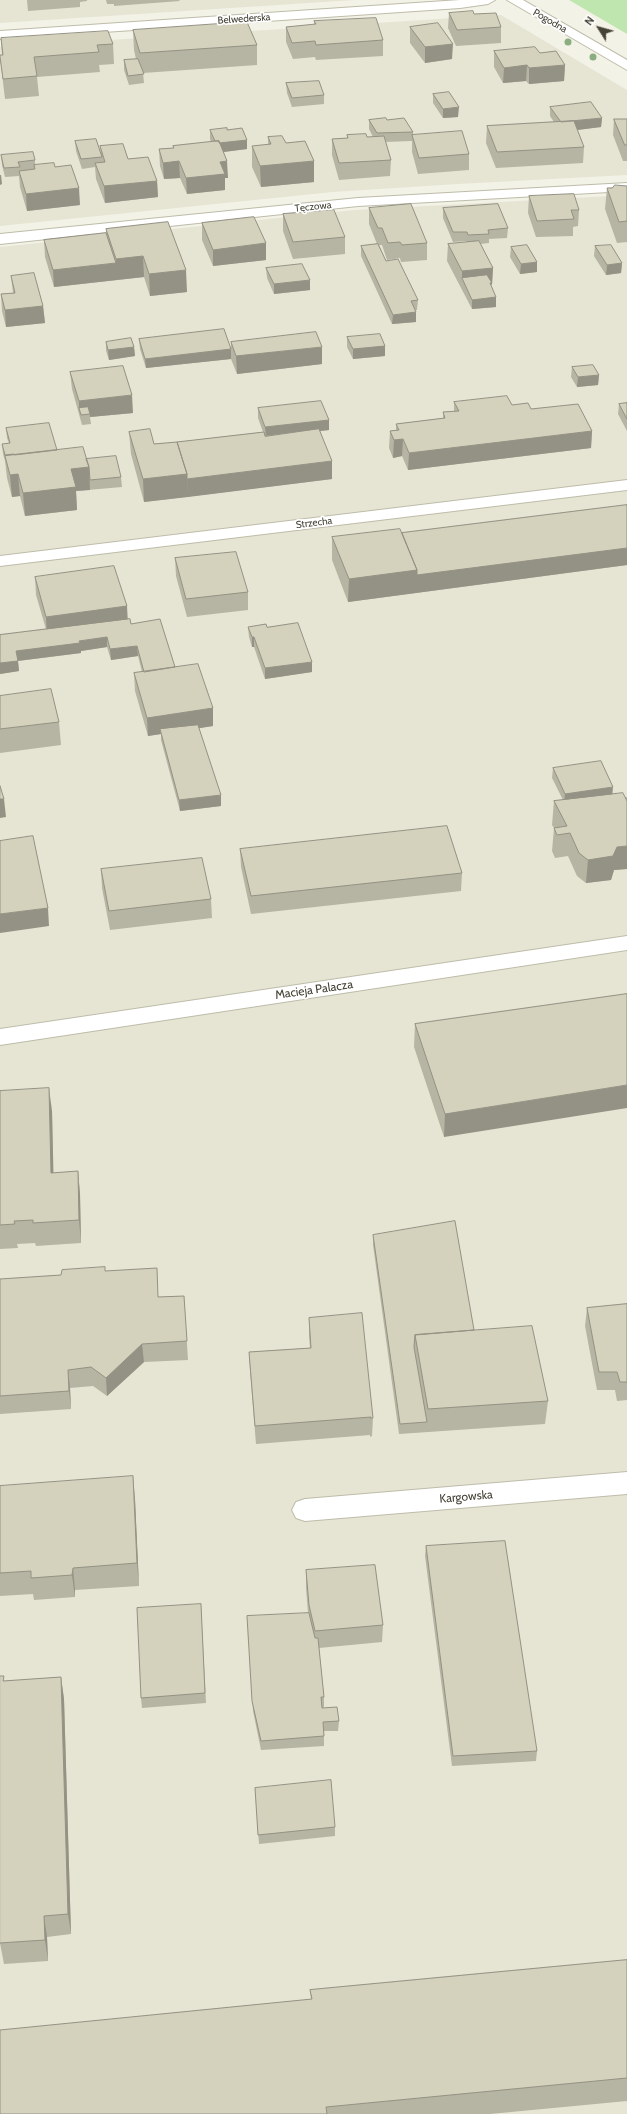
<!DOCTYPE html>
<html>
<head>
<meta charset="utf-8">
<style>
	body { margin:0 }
	#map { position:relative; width:627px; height:2114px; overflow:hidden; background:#f3f2e6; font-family:Cabin,sans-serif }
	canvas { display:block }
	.north { position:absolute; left:579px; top:8px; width:40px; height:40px; -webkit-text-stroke:3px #fff; paint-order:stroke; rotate:307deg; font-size:11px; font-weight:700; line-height:16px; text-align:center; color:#454336 }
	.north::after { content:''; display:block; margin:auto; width:14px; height:18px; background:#454336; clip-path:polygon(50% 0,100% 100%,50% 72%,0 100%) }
</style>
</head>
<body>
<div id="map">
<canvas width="627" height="2114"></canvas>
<div class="north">N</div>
</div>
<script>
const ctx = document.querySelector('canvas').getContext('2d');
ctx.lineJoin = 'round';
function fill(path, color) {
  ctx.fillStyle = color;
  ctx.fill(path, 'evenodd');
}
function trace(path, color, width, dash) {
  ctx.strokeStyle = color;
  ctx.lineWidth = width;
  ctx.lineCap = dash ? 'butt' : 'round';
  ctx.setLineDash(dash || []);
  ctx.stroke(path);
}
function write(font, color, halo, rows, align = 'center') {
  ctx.font = font + ' Cabin,sans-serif';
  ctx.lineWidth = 3.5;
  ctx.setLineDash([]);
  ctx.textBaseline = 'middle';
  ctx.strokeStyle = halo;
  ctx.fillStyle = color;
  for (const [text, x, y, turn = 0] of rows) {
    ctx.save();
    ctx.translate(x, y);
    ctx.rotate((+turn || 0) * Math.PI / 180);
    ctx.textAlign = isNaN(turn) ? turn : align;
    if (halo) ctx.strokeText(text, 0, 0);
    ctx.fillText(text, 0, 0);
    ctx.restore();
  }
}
const residential = new Path2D(`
	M0 0H355L0 23Z
	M501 15 627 90V175L458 184 333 192 0 226V47Z
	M627 195V2114H0V247L354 210Z`);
const green = new Path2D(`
	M569 0H627V34Z`);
const minor = new Path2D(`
	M460 0H495L488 4 460 8 0 39V31Z
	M507 0H523L627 60V70Z
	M627 183V191L358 206 0 244V234L358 198Z
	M627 480V490L0 566V556Z
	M627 936V950L0 1045V1029Z
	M627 1472V1494L305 1521 296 1518 292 1510 296 1502 305 1499Z`);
const trees = [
	[568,42],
	[593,57]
];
const wall = new Path2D(`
	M27 0H87V1L80 2V7L28 11Z
	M106 0H179L180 1 114 6V4H107Z
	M449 13 501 27V43L456 46 448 28Z
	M314 21 383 40V56L316 60 315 57 293 59 286 42V27L314 25Z
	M410 27 452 59 425 63 410 43Z
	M133 30 257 45V65L143 73 144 83 129 85 124 70V60L136 59 134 50Z
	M1 38 113 44 114 64 99 65 100 72 37 77 39 96 5 99 0 57 2 55Z
	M494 51 540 53 565 65 564 81 529 84 526 81 503 83 494 67Z
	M286 83 324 95V104L292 107 287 93Z
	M433 94 458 117 443 118 433 103Z
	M550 107 602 118 601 127 577 130 584 147 583 163 496 168 486 143 487 126 554 122 550 116Z
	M614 119H627V161H623L613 135Z
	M369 120H387L413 132V135L469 154V170L418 174 412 152V141L385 142 391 160 390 176 339 180 332 155V139L347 138V135L367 137H373L369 129Z
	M210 130H227L247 140V149L223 152 228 178H225V190L187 194 180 178 164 179 160 166 159 149 173 148V146L211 142 210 139Z
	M268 137 286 143 314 182 261 187 252 167V146L268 145Z
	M75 141 101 154 100 146 128 159 157 181 158 197 105 203 96 179 95 167 82 169 76 151Z
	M1 155 35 160V165L55 167 80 205 27 211 20 187 19 176 5 177 2 165Z
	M627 186V242L617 243 605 209 607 188Z
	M529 196 579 210 578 226 573 227V236L536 237 528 213Z
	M369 208 427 243V260L401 262 400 258 387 260 382 245H379L386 261 418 300 417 310H415L416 322 392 324 361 256V246L377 244 369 224Z
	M443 208 508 228 507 238 489 239V243L480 244 493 268 492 284 491 285V286L496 297V307L472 309 447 261 448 244 467 242 466 241 453 242 443 218Z
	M283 214 345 237V254L293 259 283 231Z
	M168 222 187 292 150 296 144 277 54 287 45 257 44 240 106 233V229Z
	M202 223 266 243V260L213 266 202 240Z
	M595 246 622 263 621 273 606 275 594 256Z
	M511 247 537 272 520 274 510 257Z
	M266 268 310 290 274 294 267 278Z
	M11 276 43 306 45 323 6 327 2 311 1 294 13 293Z
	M347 337 385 346V356L353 359 347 347Z
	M139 339 231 349V342L322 364 237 374 231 359 146 368 140 349Z
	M106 342 134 347 135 356 109 360 106 351Z
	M572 367 599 375 598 385 577 387 571 377Z
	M70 372 133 413 90 417 91 424 82 425 72 389Z
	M454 402 512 405 531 409 592 431 591 448 408 470 402 456 393 458 389 448 390 431 396 430V424L443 418V412L454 411Z
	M627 403V431L618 414 619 404Z
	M258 408 329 420V430L320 431 332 479 144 502 131 454 129 432 154 444 177 442 263 432 258 418Z
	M6 428 57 450 86 459 121 477 122 487 76 491 77 510 25 516 20 496 12 497 7 478 5 461 3 454 2 444 9 443 7 438Z
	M627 505V565L348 602 332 560V537L402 533Z
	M175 558 248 592V610L187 617 176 576Z
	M35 577 127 606V619L131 624 175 667 213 708V726L199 728 221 806 180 811 161 740V734L148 736 135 691 134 673 142 672 138 656 111 660 107 647 81 651V653L18 661 19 671 0 674V635L46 629 36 595Z
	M248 627H267L312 672 265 679 254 647H252L249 637Z
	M0 696 59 722 61 745 0 753Z
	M553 768 612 794 625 797H627V869L614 870 611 880 586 883 577 876 568 856 555 858 552 851 554 828 552 825 554 801 563 800 552 778Z
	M240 849 462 873 461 891 251 914 241 867Z
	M101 869 211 899 212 918 110 930 102 888Z
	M627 994 444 1137 414 1047 415 1024Z
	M0 1091 52 1111 53 1173 78 1171 80 1194 81 1243 36 1246 35 1243 17 1244 18 1248 0 1249Z
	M373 1235 474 1330 548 1401 545 1424 399 1434 373 1245Z
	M105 1267V1271L159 1297 184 1296 188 1360 144 1362 107 1396 93 1386 70 1388 71 1409 0 1414V1279L61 1275Z
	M627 1304V1400L617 1401 615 1390H597L585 1326 587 1308Z
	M309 1318 373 1418 372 1436 370 1437V1435L256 1444 250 1370 249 1352 310 1348 309 1336Z
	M0 1486 135 1499 139 1586 75 1590V1597L34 1600 33 1594 0 1596Z
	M426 1546 537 1751 536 1761 452 1766 425 1556Z
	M306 1570 383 1625 382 1642 319 1648 324 1697V1707H322L339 1721 338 1731H324V1746L261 1750 253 1711 248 1626 308 1613 306 1588Z
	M201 1604 206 1703 142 1708 141 1698Z
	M0 1676 4 1681 61 1677 64 1699 71 1934 47 1937 48 1961 4 1964 0 1943Z
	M255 1788 335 1827V1836L259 1844Z
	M627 1960V2101L490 2114H0L311 1999 310 1990Z`);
const shadedWall = new Path2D(`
	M453 44 452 59 425 63V47Z
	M527 65 526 81 503 83 504 68Z
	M565 65 564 81 529 84V68Z
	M459 107 458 117 443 118V109Z
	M602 118 601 127 561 132V122Z
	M247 140V149L216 153V143Z
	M179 161 180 178 164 179 163 163Z
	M227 161 228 178H225V190L187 194 186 178 220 162Z
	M314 161V182L261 187 260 166Z
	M0 175H1L2 184 0 185Z
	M157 181 158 197 105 203 104 186Z
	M79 188 80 205 27 211 26 194Z
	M266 243V260L213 266V250Z
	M143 256 144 277 54 287 53 270 116 263V259Z
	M537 262V272L520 274 521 264Z
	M622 263 621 273 606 275 607 265Z
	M493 268 492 284 491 285V292L462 278V271Z
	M186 270 187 292 150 296 149 274Z
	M310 280V290L274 294V284Z
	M496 297V307L472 309V300Z
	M43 306 45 323 6 327 5 310Z
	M416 312V322L392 324 393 315Z
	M385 346V356L353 359V349Z
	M134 347 135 356 109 360 108 350Z
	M322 347V364L237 374 236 356Z
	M231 349V359L146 368 145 359Z
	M599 375 598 385 577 387 578 377Z
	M132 395 133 413 90 417V414L79 408V401Z
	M329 420V430L266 437 265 427Z
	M592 431 591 448 408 470 409 453Z
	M403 439 402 456 393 458 394 440Z
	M332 461V479L188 497 187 479Z
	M89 467 90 490 76 491 77 510 25 516 23 493 71 469Z
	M18 474 20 496 12 497 10 475Z
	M187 474 188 497 144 502 143 479Z
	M627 548V565L348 602 349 579 417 570Z
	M127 606 128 624 47 635 46 617Z
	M107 637V647L81 651V653L17 661 16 651Z
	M252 637H254V647H252Z
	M137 646 138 656 111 660 110 649Z
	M18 661 19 671 0 674V663Z
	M312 662V672L265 679V668Z
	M213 708V726L162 734 160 729 161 734 148 736 147 718Z
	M613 787 612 798 564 804 565 794Z
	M221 795V806L180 811 179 800Z
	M0 799H4L6 817 0 818Z
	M627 846V869L614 870 611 880 586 883 588 860 617 847Z
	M48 908 49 926 0 933V914Z
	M627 1085V1108L444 1137 445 1114Z
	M49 1088 52 1111 54 1196 51 1173Z
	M78 1171 80 1194 81 1243 79 1220Z
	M142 1344 144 1362 107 1396 106 1378Z
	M68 1370 70 1388 71 1409 69 1391Z
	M133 1476 135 1499 139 1586 137 1563Z
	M73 1568 75 1590V1597L72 1575Z
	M61 1677 64 1699 71 1934 68 1914Z
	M44 1916 47 1937 48 1961 45 1940Z`);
const building = new Path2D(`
	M473 11 474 14 496 13 501 27 457 30 449 13Z
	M376 18 383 40 316 45 315 41 292 43 286 27 316 24 314 21Z
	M247 22 257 45 140 53 133 30Z
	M438 23 453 44 425 47 410 27Z
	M108 31 113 44 97 45 99 52 34 57 37 76 3 79 0 57V55H3L1 38Z
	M535 47 540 53 556 51 565 65 529 68 527 65 504 68 494 51Z
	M138 59 144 74 128 76 124 60Z
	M319 81 324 95 292 98 286 83Z
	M449 92 459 107 443 109 433 94Z
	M591 102 602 118 561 122 550 107Z
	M386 118 387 120 404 118 413 132 377 133 369 120Z
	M614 119H627V145H625Z
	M574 121 584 147 497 152 487 126Z
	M227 128V130L242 128 247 140 219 143V141H215L210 130Z
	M462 131 469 154 419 158 412 135Z
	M366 134 367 137 384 136 391 160 339 163 332 139 348 138 347 135Z
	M282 136 286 143 305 141 314 161 260 166 252 146 271 144 268 137Z
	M96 139 102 157 81 159 75 141Z
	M219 141 227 161 220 162 225 174 186 178 179 161 163 163 159 149 174 148 173 146Z
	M123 144 128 159 148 157 157 181 104 186 95 163 105 162 100 146Z
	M33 152 35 160 18 162 20 167 4 168 1 155Z
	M54 163 55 167 71 165 79 188 26 194 19 171 35 169 34 165Z
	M615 185 627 186V221L619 222 607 188H612Z
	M574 194 579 210H571L574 219 537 221 529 196Z
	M411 204 427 243 402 245 400 242 388 243 382 228H378L369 208Z
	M498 204 508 228 488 230 489 234 468 235 467 232H453L443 208Z
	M334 210 345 237 293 242 283 214Z
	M254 217 266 243 213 250 202 223Z
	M168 222 186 270 149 274 143 256 116 259 106 229Z
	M106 233 116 263 53 270 44 240Z
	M479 241 493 268 462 271 448 244Z
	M378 244 386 261 398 259 418 300 411 301 416 312 393 315 361 246Z
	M527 245 537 262 521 264 511 247Z
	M611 245 622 263 607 265 595 246Z
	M302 264 310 280 274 284 266 268Z
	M34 273 43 306 5 310 1 294 15 293 11 276Z
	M487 275 492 283H490L496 297 472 300 462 278Z
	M224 329 231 349 145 359 139 339Z
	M316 332 322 347 236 356 231 342Z
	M380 334 385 346 353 349 347 337Z
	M131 338 134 347 108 350 106 342Z
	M593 365 599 375 578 377 572 367Z
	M123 366 132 395 79 401 70 372Z
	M507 396 512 405 528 403 531 409 578 404 592 431 409 453 403 439 394 440 390 431 399 430 396 424 445 418 443 412 459 411 454 402Z
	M321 401 329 420 265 427 258 408Z
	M627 403V419L619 404Z
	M88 407 90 414 81 415 79 408Z
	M49 423 57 450 14 455V454L5 455 2 444 10 443 6 428Z
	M150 429 154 444 177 442 187 474 143 479 129 432Z
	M319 429 332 461 187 479V474L177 442 264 432 265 436Z
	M83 447 89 467 71 469 76 487 23 493 18 474 10 475 5 456Z
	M116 456 121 477 90 480 89 467 86 459Z
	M627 505V548L417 575V570L402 533Z
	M400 529 417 570 349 579 332 537Z
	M236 552 248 592 186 599 175 558Z
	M114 566 127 606 46 617 35 577Z
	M130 619 131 624 160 619 175 667 144 672 137 646 110 649 107 637 79 641 80 643 16 651 18 661 0 663V635Z
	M298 623 312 662 265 668 254 637H252L248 627 266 624 267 627Z
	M198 664 213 708 147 718 134 673Z
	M51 689 59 722 0 729V696Z
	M198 725 221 795 179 800 160 729Z
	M601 761 613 787 565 794 553 768Z
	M0 786 4 799H0Z
	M623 793 627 801V846L617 847 613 856 588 860 579 853 570 833 557 835 554 828 567 826 554 801Z
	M447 826 462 873 251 896 240 849Z
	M33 836 48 908 0 914V841Z
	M202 858 211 899 109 911 101 869Z
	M627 994V1085L445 1114 415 1024Z
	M49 1088 51 1173 78 1171 79 1220 33 1223V1220L14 1221 15 1224 0 1225V1091Z
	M455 1221 474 1330 415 1335 414 1347 427 1422 400 1424 373 1235Z
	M105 1267V1271L157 1268 158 1297 184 1296 187 1341 142 1344 106 1378 91 1367 68 1370 69 1391 0 1396V1279L61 1275 62 1270Z
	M627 1304V1382H620L617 1372H599L587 1308Z
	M362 1313 373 1418H370L371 1417 255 1426 249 1352 311 1348 309 1318Z
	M532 1326 548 1401 428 1409 415 1335Z
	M133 1476 137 1563 73 1568 72 1575 31 1578V1571L0 1573V1486Z
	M505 1541 537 1751 453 1756 426 1546Z
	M375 1565 383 1625 315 1631 309 1605 306 1570Z
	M201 1604 205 1693 141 1698 137 1608Z
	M309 1613 315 1638H318L324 1697H321L322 1708 337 1707 339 1721 323 1722 324 1736 261 1741 252 1701 247 1616Z
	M0 1676H4L3 1681 61 1677 68 1914 44 1916 45 1940 0 1943Z
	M331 1780 335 1827 258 1835 255 1788Z
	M627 1960V2078L326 2107 327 2114H0V2030L312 1999 310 1990Z`);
const farStreetnames = [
	["Belwederska",244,19,-4],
	["Pogodna",550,21,30],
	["Tęczowa",313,207,-6],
	["Strzecha",314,523,-7]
];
const streetNames = [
	["Macieja Palacza",314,990,-8],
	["Kargowska",466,1497,-5]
];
fill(residential, '#e6e5d4');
fill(green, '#c0e6b0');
trace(minor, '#bebca9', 2);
fill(minor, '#fff');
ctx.fillStyle = '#8aae7f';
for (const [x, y] of trees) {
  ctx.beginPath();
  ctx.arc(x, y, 3.5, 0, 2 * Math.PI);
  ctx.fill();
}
fill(wall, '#b6b4a2');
fill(shadedWall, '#949284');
fill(building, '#d4d1bc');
trace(building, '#949284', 1);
write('10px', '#454336', '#fff', farStreetnames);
write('12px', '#454336', '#fff', streetNames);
</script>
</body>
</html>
